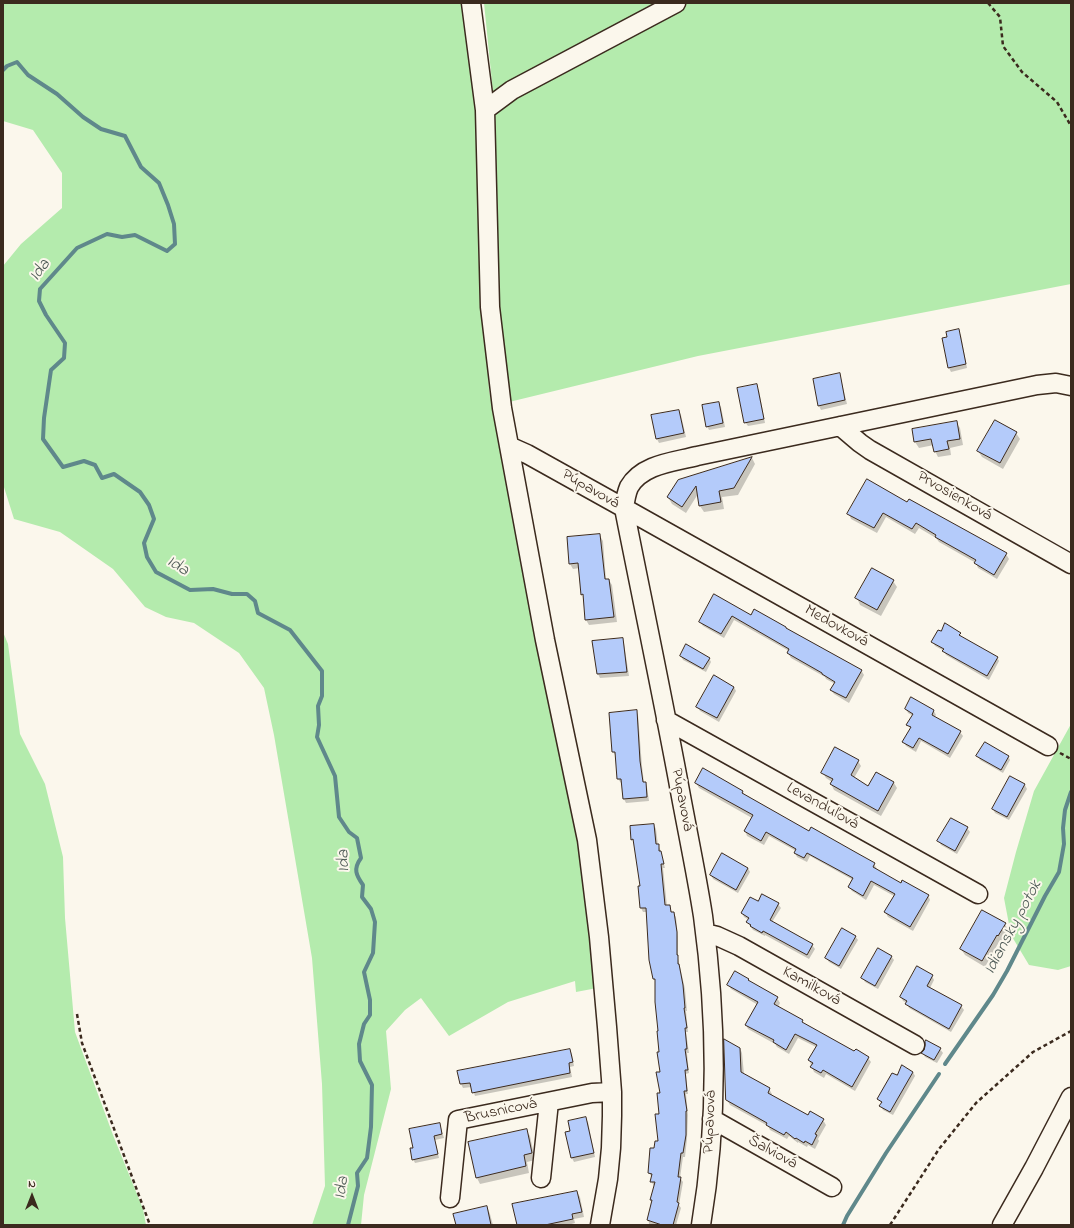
<!DOCTYPE html>
<html>
<head>
<meta charset="utf-8">
<style>
	body { margin:0 }
	#map { position:relative; width:1074px; height:1228px; overflow:hidden; background:#fbf7ec; font-family:"Indie Flower",sans-serif }
	canvas { display:block }
	.frame { position:absolute; inset:0; border:4px solid #3b2a1e; pointer-events:none }
	.north { position:absolute; left:12px; top:1176px; width:40px; height:40px; -webkit-text-stroke:3px #fbf7ec; paint-order:stroke; rotate:0deg; font-size:11px; font-weight:700; line-height:16px; text-align:center; color:#3b2a1e }
	.north::after { content:''; display:block; margin:auto; width:14px; height:18px; background:#3b2a1e; clip-path:polygon(50% 0,100% 100%,50% 72%,0 100%) }
</style>
</head>
<body>
<div id="map">
<canvas width="1074" height="1228"></canvas>
<div class="frame"></div>
<div class="north">N</div>
</div>
<script>
const ctx = document.querySelector('canvas').getContext('2d');
ctx.lineJoin = 'round';
function fill(path, color) {
  ctx.fillStyle = color;
  ctx.fill(path, 'evenodd');
}
function trace(path, color, width, dash) {
  ctx.strokeStyle = color;
  ctx.lineWidth = width;
  ctx.lineCap = dash ? 'butt' : 'round';
  ctx.setLineDash(dash || []);
  ctx.stroke(path);
}
function write(font, color, halo, rows, align = 'center') {
  ctx.font = font + ' "Indie Flower",sans-serif';
  ctx.lineWidth = 4;
  ctx.setLineDash([]);
  ctx.textBaseline = 'middle';
  ctx.strokeStyle = halo;
  ctx.fillStyle = color;
  for (const [text, x, y, turn = 0] of rows) {
    ctx.save();
    ctx.translate(x, y);
    ctx.rotate((+turn || 0) * Math.PI / 180);
    ctx.textAlign = isNaN(turn) ? turn : align;
    if (halo) ctx.strokeText(text, 0, 0);
    ctx.fillText(text, 0, 0);
    ctx.restore();
  }
}
const green = new Path2D(`
	M3 3H461L474 88 489 390 579 841 597 988 576 992 575 981 508 1002 449 1036 421 998 405 1010 386 1031 391 1089 364 1195 361 1225H312L325 1186 322 1084 312 958 274 735 264 688 239 653 194 623 166 617 145 607 113 569 60 532 14 519 3 484V266L21 244 62 208V173L33 130 3 121Z
	M484 3H1071V284L698 356 505 403 498 305 495 112Z
	M3 632 8 644 20 734 45 784 63 857 65 918 75 1032 113 1135 143 1209 146 1225H3Z
	M1071 724V966L1058 970 1029 965 1011 935 1004 898 1016 852 1034 791Z`);
const shadow = new Path2D(`
	M958 331 961 335 967 368 951 372 949 368 948 337Z
	M839 375 841 379 847 404 821 410 819 406Z
	M756 386 759 390 765 423 748 426 745 422Z
	M718 403 721 407 725 427 709 430 707 426Z
	M679 411 681 415 686 437 659 443 657 439 652 416Z
	M956 422 960 428 963 445 950 448 951 455 938 457 935 451 934 445 919 448 915 442Z
	M1016 433 1020 439 1003 469 982 457 978 451Z
	M752 458 755 464 738 495 722 497 724 509 704 512 700 506 698 494 686 513 672 504 668 497 679 480Z
	M907 503 1006 554 1009 559 997 579 978 568 976 563 939 542 936 538 919 528 915 534 886 517 877 533 851 519 849 514Z
	M600 536 603 541 606 580H609L612 585 617 622 589 625 586 620 580 568 573 569 570 564Z
	M893 581 897 587 881 616 860 605 857 598Z
	M715 596 752 616 786 628 861 670 864 675 849 703 834 694 831 690 835 684 826 679 825 677 791 658 788 653 789 651 734 620 724 638 703 626 700 622Z
	M960 634 962 638 997 657 999 661 989 680 946 655 944 651 935 646 933 642Z
	M622 639 624 643 629 676 600 678 598 674 593 642Z
	M681 656 709 658 711 662 706 672 683 660Z
	M734 687 736 691 719 722 700 711 698 707Z
	M906 709 934 711 936 715 934 717 960 732 963 736 950 758 921 741 916 752 906 746 904 742 911 729 908 725 913 716 908 713Z
	M636 711 638 715 642 766 644 783H645L647 787 649 801 626 803 624 799 622 783H621L618 779 616 756 613 752Z
	M978 756H1008L1010 760 1003 773 980 760Z
	M858 761 861 766 854 778 869 788 876 774 894 783 897 788 881 816 834 790 831 784 832 782 826 778 823 773Z
	M1011 777 1025 785 1027 789 1009 820 995 813 993 809Z
	M696 783 743 792 745 796 809 832 874 864 877 869 876 870 901 884 928 895 930 900 913 931 888 917 885 912 894 896 874 885 866 900 852 891 849 887 853 880 810 856 807 862 797 857 795 853 796 851 769 836 764 845 747 836 745 831 752 818 699 788Z
	M654 825 656 829 658 845 660 849 665 868H663L667 906H670L672 913H673L676 917 678 937V958L685 989 687 1011H686L688 1032H686L689 1053H687L689 1073 686 1074 688 1094H686L688 1115 687 1139 685 1157H683L680 1178 683 1182 679 1205 681 1208 676 1225H649V1223L648 1220 653 1202 651 1200 655 1186H654L651 1181 652 1177 649 1173 655 1149 659 1142 660 1052 656 982 654 979 647 912H643L641 908 639 887H641L634 843 632 839Z
	M967 828 970 832 957 854 941 845 939 841Z
	M748 868 750 872 738 893 713 879 711 875Z
	M758 903 778 904 781 908 772 922 812 945 815 949 809 959 765 935V936L753 930 747 922 749 920 744 917 742 913Z
	M1005 924 1008 930 1002 941 1000 940 985 967 965 955 961 949Z
	M855 936 858 940 841 969 829 962 826 958Z
	M891 956 894 960 878 989 865 982 863 978Z
	M932 976 934 980 930 988 961 1006 964 1010 951 1032 909 1008 907 1003 903 1001 901 997Z
	M748 979 749 982 777 998 780 1003 778 1007 802 1021 804 1024 855 1053 868 1058 871 1062 855 1091 826 1074 824 1078 814 1072 809 1060 816 1047 798 1038 789 1054 777 1047 775 1044 748 1029 746 1025 758 1005 731 989 728 984Z
	M740 1048 742 1053 744 1074 769 1089 772 1094 771 1096 808 1116 823 1120 826 1125 818 1139 819 1141 815 1149 808 1145 807 1147 798 1142V1143L789 1136 787 1139 770 1130 768 1126 730 1105 727 1100Z
	M940 1049 943 1053 937 1063 925 1057 923 1053Z
	M570 1050 572 1054 574 1066 570 1067 572 1077 475 1096 472 1087 463 1088 461 1084 459 1072Z
	M913 1072 915 1076 893 1115 883 1110 881 1106 882 1104 878 1099 897 1077Z
	M585 1118 588 1122 595 1157 574 1162 572 1158 567 1133 571 1132Z
	M439 1124 441 1128 444 1138 435 1140 439 1158 415 1163 413 1159 414 1148Z
	M526 1130 530 1136 535 1160 527 1162 529 1173 480 1184 477 1178Z
	M577 1192 580 1197 584 1217 574 1219 575 1223 568 1225H518Z
	M487 1207 490 1214 493 1225H457Z`);
const stream = new Path2D(`
	M3 70 7 66 17 62 28 75 57 94 83 117 101 129 125 136 141 167 159 183 168 205 174 224 175 244 167 251 135 235 122 237 107 234 77 248 40 289 39 301 46 315 65 343 64 358 51 370 44 418 43 439 63 467 84 461 95 465 102 478 114 474 140 492 149 505 154 519 144 543 147 557 156 572 190 590 213 589 232 594H247L255 601 258 613 290 630 322 671V696L318 706 319 725 317 737 335 776 339 817 349 832 357 838 361 858C353 869 356 875 363 885L362 897 371 909 375 922 373 953 364 972 370 1000V1015L364 1024 359 1044 360 1061 372 1085 371 1127 367 1158 357 1173 358 1186 348 1225
	M945 1064 993 995 1007 971 1045 896 1059 872 1064 844 1063 828 1065 810 1071 792
	M843 1225 847 1216 886 1153 939 1074`);
const building = new Path2D(`
	M959 329 966 364 948 368 942 338 947 337 946 332Z
	M840 373 845 400 818 406 813 379Z
	M757 384 764 419 744 423 737 388Z
	M719 402 723 423 706 427 702 405Z
	M679 410 684 433 656 439 651 415Z
	M995 420 1017 432 1000 463 977 451Z
	M957 421 960 439 947 441 949 449 934 452 931 439 914 442 912 429Z
	M752 457 734 488 719 491 721 502 699 506 696 486 682 507 667 497 678 480Z
	M867 479 907 502 909 499 1007 553 994 575 974 563 976 560 935 537 936 535 916 523 912 529 883 513 874 528 847 514Z
	M600 534 605 579H609L614 617 585 620 583 594 581 595 578 563 569 564 567 537Z
	M872 568 894 580 877 610 855 598Z
	M714 594 751 615 754 609 786 627V628L862 670 846 698 830 690 835 682 822 674V673L787 653 789 649 732 616 721 634 699 622Z
	M945 623 961 633 959 635 998 657 987 676 942 651 944 649 931 642 938 630 941 631Z
	M623 638 627 672 597 674 592 641Z
	M686 644 710 658 703 669 680 656Z
	M714 675 734 687 717 718 696 707Z
	M911 697 934 710 932 715 961 731 948 754 919 738 913 748 902 742 911 727 906 725 913 714 905 709Z
	M637 710 640 761 643 782H646L647 797 623 799 621 779H617L615 752H612L609 713Z
	M985 742 1009 756 1001 770 976 756Z
	M835 747 859 760 851 775 868 786 876 772 894 782 878 811 830 784 833 779 821 773Z
	M703 768 743 791 742 793 809 831 811 827 857 853 875 863 873 867 901 883 902 880 929 895 910 927 884 912 895 894 871 881 863 896 848 887 853 878 807 853 804 858 794 853 796 849 766 832 761 841 744 831 753 815 695 783Z
	M1010 776 1025 784 1007 817 992 809Z
	M951 818 968 827 955 851 937 841Z
	M654 824 656 844H659V851H661L664 864H661L665 905H670L671 912H674L677 932V955H678V964H679L683 985 685 1008H684L687 1028H685L687 1049H685L688 1070H685L687 1091H684L687 1111H686V1135L683 1153H681L678 1177H681L677 1202 679 1203 673 1225H662L647 1220 652 1200H650L655 1182H650L652 1174 648 1173 650 1148H654L655 1141H658L655 1114H659L657 1093H660L656 1072H660L657 1052H659L657 1031H658L655 1002V979H653L649 960 646 908H640L638 886H640L633 839 631 840 630 826Z
	M722 853 748 868 736 890 710 875Z
	M762 894 779 903 770 920 813 944 807 955 763 931 762 933 750 926 751 925 746 922 749 918 741 913 750 897 758 901Z
	M982 910 1006 923 998 936 997 935 982 961 960 949Z
	M842 928 856 936 839 966 825 958Z
	M878 948 892 956 875 986 861 978Z
	M917 966 933 975 927 986 962 1005 949 1029 905 1004 907 1001 900 997Z
	M735 971 749 979 748 980 778 997 774 1004 803 1020 802 1022 854 1051 856 1049 869 1057 852 1087 823 1070 821 1073 810 1067 813 1063 808 1060 817 1045 795 1034 786 1050 773 1042 774 1040 745 1025 758 1002 727 985Z
	M724 1039 740 1048 741 1072 770 1088 768 1093 808 1115 810 1111 824 1119 815 1134 817 1135 812 1145 805 1141 804 1143 796 1138 795 1139 786 1132 784 1135 766 1125 767 1123 726 1100Z
	M926 1040 941 1048 934 1060 921 1053 924 1050 925 1045V1042Z
	M570 1049 573 1062 569 1063 570 1073 472 1093 470 1083 460 1084 457 1071Z
	M902 1065 913 1072 890 1112 879 1106 882 1102 877 1099 892 1073 897 1075Z
	M586 1117 594 1153 571 1158 565 1132 570 1131 568 1121Z
	M440 1123 442 1134 434 1136 438 1154 412 1160 410 1148H413L409 1129Z
	M527 1129 532 1153 524 1155 526 1166 476 1178 468 1142Z
	M577 1191 582 1212 572 1214 573 1219 545 1225H517L512 1204Z
	M487 1206 491 1225H456L453 1214Z`);
const path = new Path2D(`
	M988 3 1000 17 1003 46 1022 72 1057 102 1071 126
	M1060 753 1071 759
	M77 1014 82 1043 150 1225
	M890 1225 939 1149 976 1103 1033 1052 1071 1031`);
const minor = new Path2D(`
	M471 3 485 110 490 307 502 408 545 640 587 840 599 937 607 1027 612 1092V1116L611 1148 608 1179 600 1225
	M485 110 512 90 676 3
	M840 426 860 443 870 450 1071 564
	M509 446 527 454 624 508C642 599 661 689 678 780 686 825 696 871 703 916 717 1018 718 1124 701 1225
	M666 720 978 894
	M1048 746 624 508C625 501 626 494 629 487 642 464 674 462 697 456L1037 385 1056 383 1071 386
	M705 933 717 936 739 946 915 1045
	M712 1119 832 1187
	M541 1178 549 1102
	M450 1198 458 1120 592 1093 612 1092
	M1002 1225 1034 1168 1071 1097`);
const streetNames = [
	["Púpavová",590,490,30],
	["Prvosienková",954,497,30],
	["Medovková",836,627,29],
	["Púpavová",681,800,79],
	["Levanduľová",822,807,29],
	["Kamilková",811,987,29],
	["Brusnicová",501,1112,-12],
	["Púpavová",711,1122,-88],
	["Šalviová",772,1153,29]
];
const waterNames = [
	["Ida",41,271,-53],
	["Ida",177,567,33],
	["Ida",345,861,-92],
	["Idiansky potok",1014,928,-62],
	["Ida",343,1188,-81]
];
fill(green, '#b4ebad');
fill(shadow, '#0003');
trace(stream, '#5f888b', 4);
fill(building, '#b4cbfa');
trace(building, '#3b2a1e', 1);
trace(minor, '#3b2a1e', 21);
trace(path, '#3b2a1e', 2.5, [4, 3]);
trace(minor, '#fbf7ec', 18);
write('16px', '#3b2a1e', '#fbf7ec', streetNames);
write('italic 17px', '#4d5955', '#fbf7ec', waterNames);
</script>
</body>
</html>
